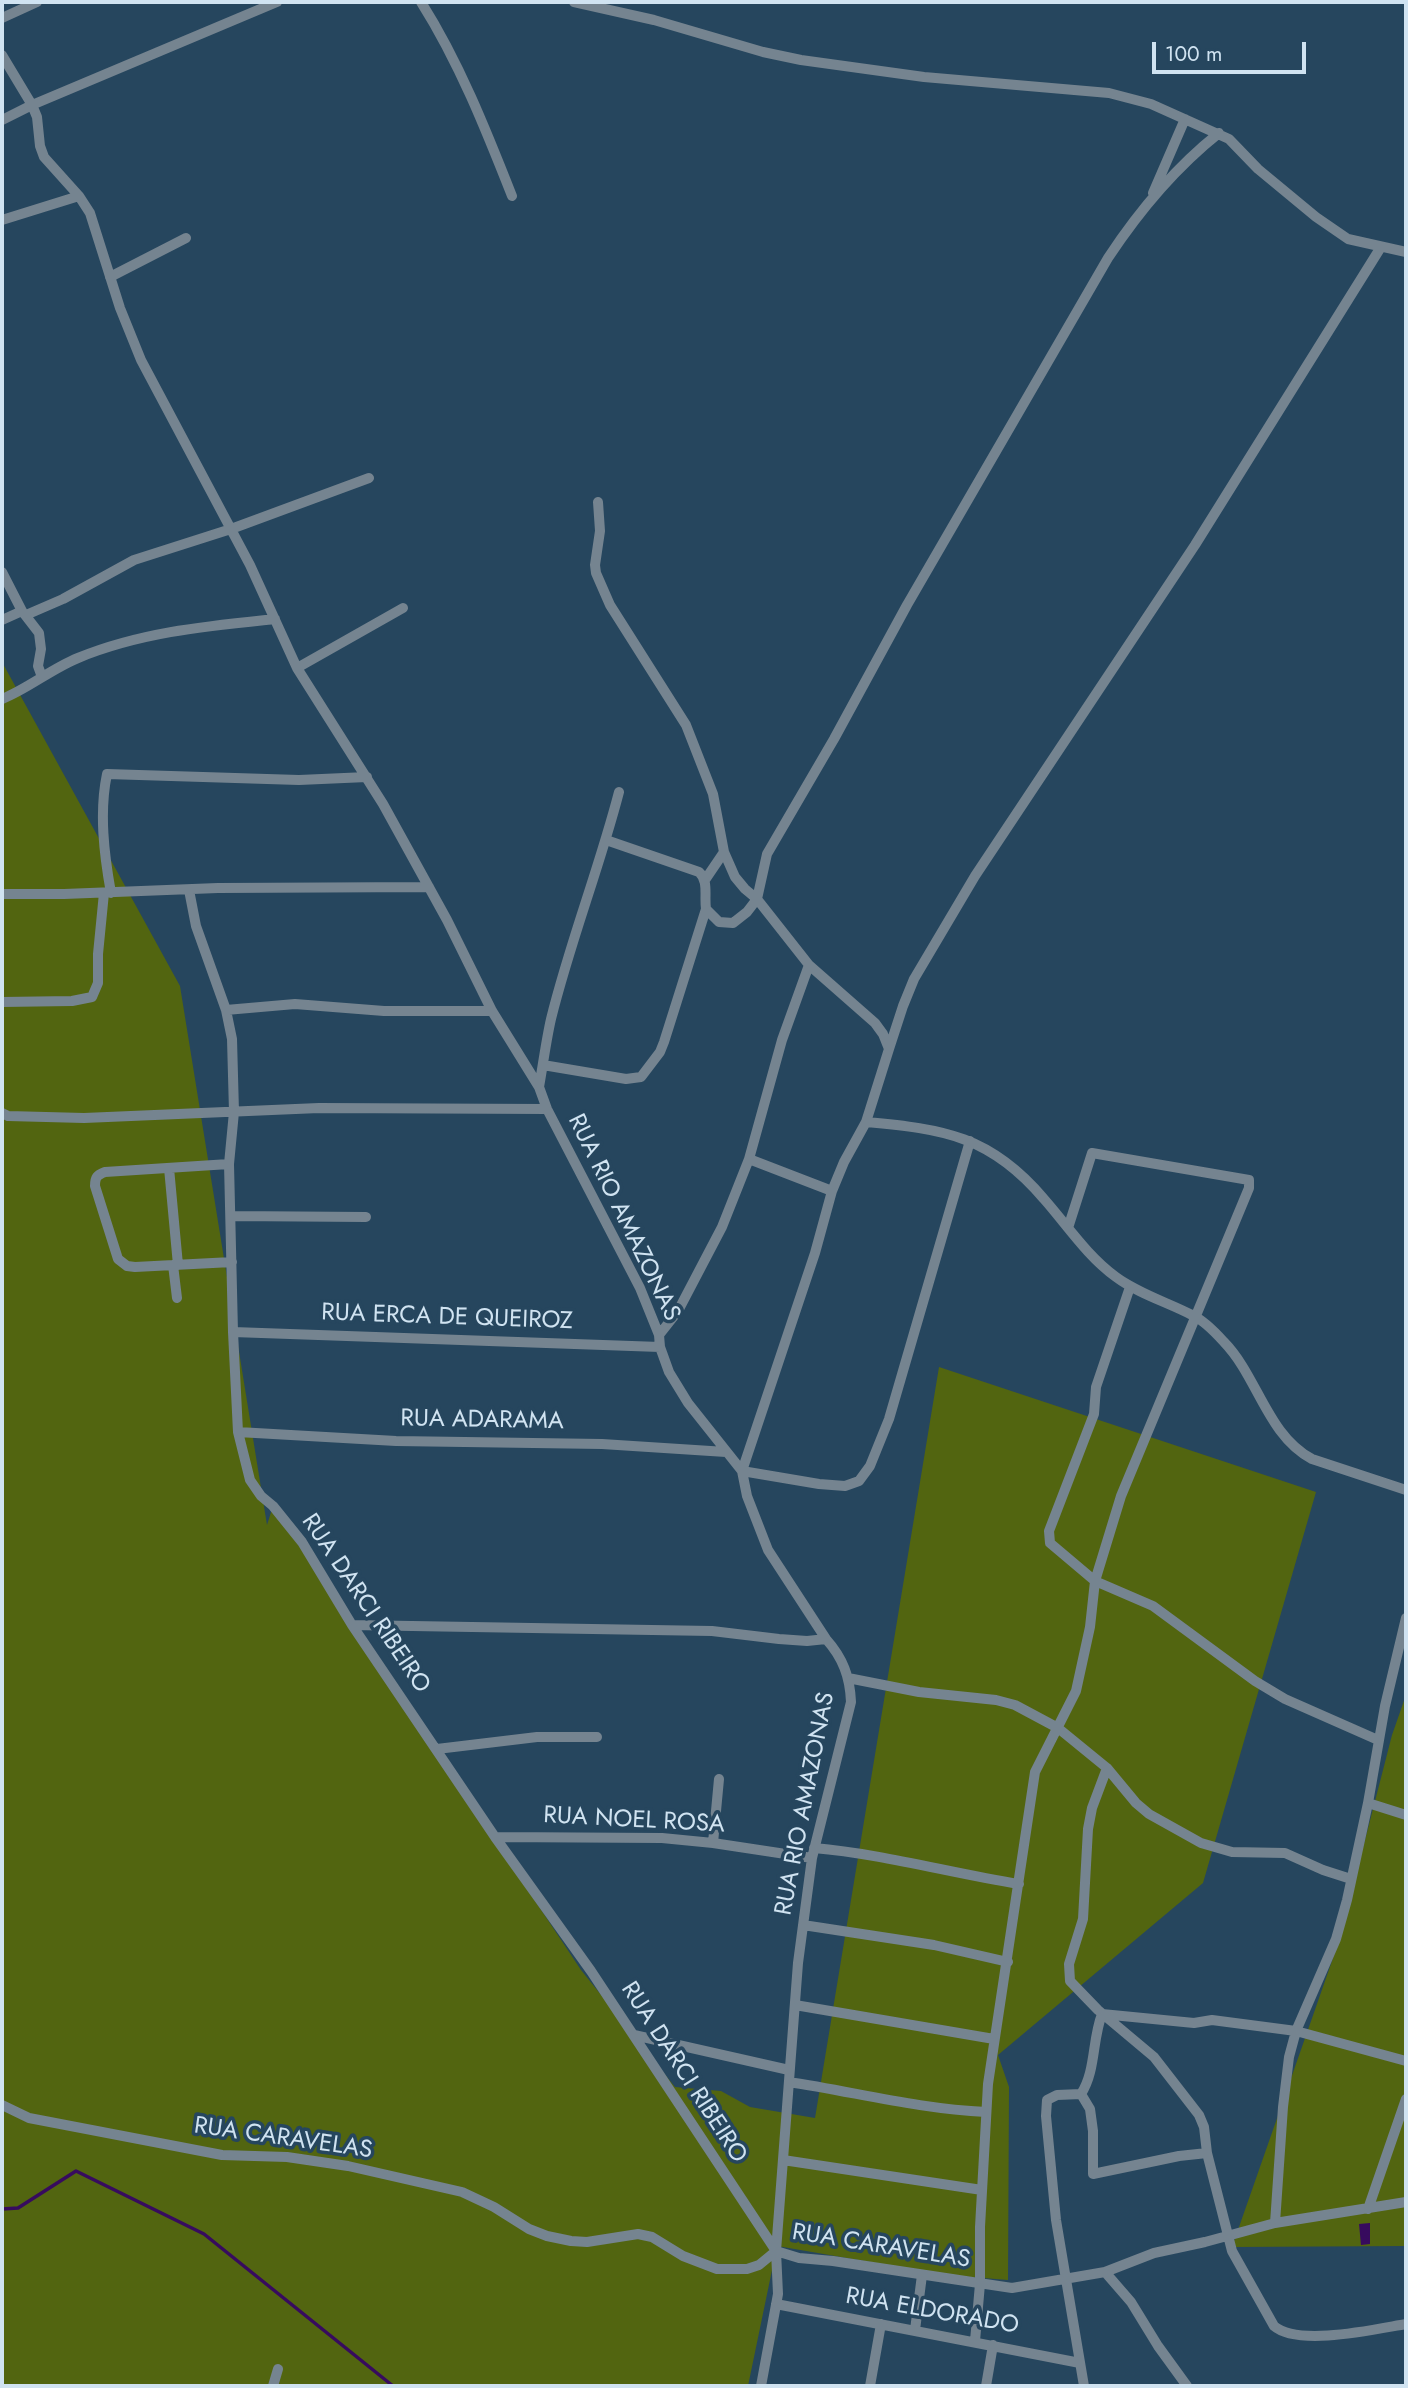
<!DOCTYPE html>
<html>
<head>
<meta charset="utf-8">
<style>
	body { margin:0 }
	#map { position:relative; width:1408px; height:2388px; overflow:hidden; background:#26465e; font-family:Jost,sans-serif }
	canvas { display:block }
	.frame { position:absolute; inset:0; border:4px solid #d0e3f1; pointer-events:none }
	.scale { position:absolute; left:1152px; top:42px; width:154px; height:32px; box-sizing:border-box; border:4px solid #d0e3f1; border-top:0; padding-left:9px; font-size:21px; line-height:24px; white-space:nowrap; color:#d0e3f1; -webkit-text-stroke:5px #26465e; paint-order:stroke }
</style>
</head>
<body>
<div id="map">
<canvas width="1408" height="2388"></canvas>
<div class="frame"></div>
<div class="scale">100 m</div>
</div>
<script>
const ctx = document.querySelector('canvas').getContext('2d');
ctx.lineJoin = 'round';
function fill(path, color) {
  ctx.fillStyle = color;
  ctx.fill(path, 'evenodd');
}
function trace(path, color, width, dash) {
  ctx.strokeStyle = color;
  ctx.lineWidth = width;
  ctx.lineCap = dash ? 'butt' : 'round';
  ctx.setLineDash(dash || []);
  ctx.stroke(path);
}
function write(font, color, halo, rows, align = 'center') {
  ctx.font = font + ' Jost,sans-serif';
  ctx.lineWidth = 7;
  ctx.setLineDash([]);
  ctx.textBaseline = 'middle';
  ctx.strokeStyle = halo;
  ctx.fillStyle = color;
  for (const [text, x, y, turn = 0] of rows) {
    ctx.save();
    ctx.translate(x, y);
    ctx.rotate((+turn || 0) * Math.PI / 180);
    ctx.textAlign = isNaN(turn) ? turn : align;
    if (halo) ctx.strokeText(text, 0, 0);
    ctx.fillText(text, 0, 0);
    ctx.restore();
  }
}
const green = new Path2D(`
	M2 662 180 986 267 1525 273 1506 581 1970 675 2087 721 2091 750 2107 815 2118 939 1367 1316 1492 1203 1883 998 2055 1009 2087 1008 2280 946 2275 777 2246 748 2386H2Z
	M1406 1695V2246L1232 2247 1339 1941 1392 1735Z`);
const water = new Path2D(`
	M1370 2223V2244L1361 2245 1359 2224Z`);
const stream = new Path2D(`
	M2 2209 18 2208 76 2171 204 2234 393 2386`);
const minor = new Path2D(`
	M421 2C459 62 486 130 512 196
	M574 2 654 20 763 52 801 60 924 77 1109 93 1151 104 1229 139 1258 169 1316 217 1348 239 1406 252
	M2 18 37 2
	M2 55 32 105 37 117 40 146 44 157 79 196 90 213 120 308 141 360 250 565 297 668 383 804 447 920 492 1011 539 1087 547 1109 640 1288 659 1335 660 1347 669 1372 688 1403 742 1471 747 1496 768 1550 826 1639C843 1658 850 1677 851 1702L812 1858 798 1963 776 2251 778 2294 761 2386
	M2 120 32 105 277 2
	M1153 193 1185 119
	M2 220 79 196
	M110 277 186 238
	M598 502 600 531 595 565 596 573 610 605 686 725 713 794 724 852 735 877 745 889 757 899 809 965 875 1023 883 1034 889 1049 866 1122 844 1162 832 1191 815 1253 742 1471 819 1484 845 1486 859 1481 870 1466 889 1419 970 1141
	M2 572 22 611 39 633 41 649 38 666 42 677
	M26 615 63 599 134 560 231 529 369 478
	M2 620 22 611
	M297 668 403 608
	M2 699C29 688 51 669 78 658 141 632 208 626 275 619
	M606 840 699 872C709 881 704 896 706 909L719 922 733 923 747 912 757 899 767 854 834 739 907 605 1108 258C1139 211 1175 168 1219 133
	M705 880 724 852
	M189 890 196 926 226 1010 232 1039 234 1112 229 1164 233 1332 238 1432 250 1480 261 1496 273 1506 302 1542 352 1625 495 1837 591 1971 776 2251
	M111 893C104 854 99 812 107 774L299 780 367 777
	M2 894H64L218 888 429 887
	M2 1002 72 1001 92 997 98 983V954L104 893
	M226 1010 295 1004 384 1011H492
	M889 1049 903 1006 914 979 975 876 1195 545 1381 247
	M543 1065 626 1079 641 1077 660 1052 664 1042 706 909
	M539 1087C543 1065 546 1041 551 1019 570 942 599 869 619 792
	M2 1113 8 1116 84 1118 319 1108 547 1109
	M866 1122C944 1129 991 1136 1044 1199 1067 1225 1087 1256 1116 1277 1139 1294 1167 1302 1192 1315 1203 1320 1215 1332 1224 1342 1258 1377 1267 1435 1312 1459L1406 1490
	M749 1159 832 1191
	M229 1164 105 1172C97 1175 95 1177 95 1186L118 1259 127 1266 135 1267 232 1262
	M169 1168 178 1265
	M231 1216 366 1217
	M173 1265 177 1298
	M1130 1287 1096 1387 1094 1414 1049 1531 1050 1543 1095 1581 1153 1606 1255 1681 1285 1699 1378 1740
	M233 1332 660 1347
	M659 1335 678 1311 722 1227 749 1159 782 1040 809 965
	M238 1432 396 1441 602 1444 726 1452
	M352 1625 712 1631 779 1639 807 1641 826 1639
	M848 1678 919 1692 996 1700 1015 1705 1058 1728 1107 1768 1136 1803 1149 1814 1201 1843 1232 1852 1285 1853 1323 1870 1351 1879
	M437 1749 537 1737H597
	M1107 1768 1092 1808 1088 1829 1083 1919 1069 1964 1070 1981 1098 2010 1154 2057 1199 2115 1204 2127 1207 2153 1232 2251 1274 2326C1298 2347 1376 2329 1406 2324
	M1368 1803 1406 1815
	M495 1837 662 1838 713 1843 812 1858
	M713 1843 719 1779
	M814 1848C883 1854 950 1873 1019 1884
	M803 1925 934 1945 1008 1962
	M795 2005 994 2039
	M634 2035 789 2070
	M789 2082C855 2092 919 2109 986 2112
	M1081 2094 1090 2109 1093 2131V2174L1179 2156 1207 2153
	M2 2105 29 2118 222 2155 287 2157 348 2166 462 2192 494 2207 529 2229 547 2236 571 2241 587 2242 638 2234 652 2237 683 2256 717 2269H747L759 2265 776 2251
	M783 2160 982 2190
	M1368 2209 1406 2099
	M1275 2223 1283 2107 1289 2057 1296 2031 1336 1939 1347 1900 1368 1803 1385 1706 1406 1618
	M776 2251 799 2258 833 2261 1012 2288 1105 2272 1154 2253 1205 2242 1275 2223 1406 2202
	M1105 2272 1131 2302 1158 2346 1187 2386
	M776 2304 1080 2363
	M915 2330 922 2275
	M975 2341 980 2284V2227L988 2084 1035 1772 1076 1691 1090 1627 1095 1581 1121 1496 1249 1188V1180L1092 1153 1068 1228
	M273 2386 278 2369
	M870 2386 881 2324
	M986 2386 993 2345
	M1084 2386 1056 2220 1046 2116 1047 2100 1057 2095 1081 2094C1096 2071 1092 2040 1102 2014L1194 2023 1212 2020 1296 2031 1406 2061`);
const streetNames = [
	["RUA RIO AMAZONAS",623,1218,64],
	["RUA ERCA DE QUEIROZ",447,1318,2],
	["RUA ADARAMA",482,1421,1],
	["RUA DARCI RIBEIRO",365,1604,56],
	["RUA RIO AMAZONAS",806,1804,-79],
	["RUA NOEL ROSA",634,1821,3],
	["RUA DARCI RIBEIRO",683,2073,57],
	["RUA CARAVELAS",283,2139,8],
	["RUA CARAVELAS",881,2247,9],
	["RUA ELDORADO",932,2312,10]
];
fill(green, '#526510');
fill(water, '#370b5e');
trace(stream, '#370b5e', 3.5);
trace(minor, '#758490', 10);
write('24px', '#d0e3f1', '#26465e', streetNames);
</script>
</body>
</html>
